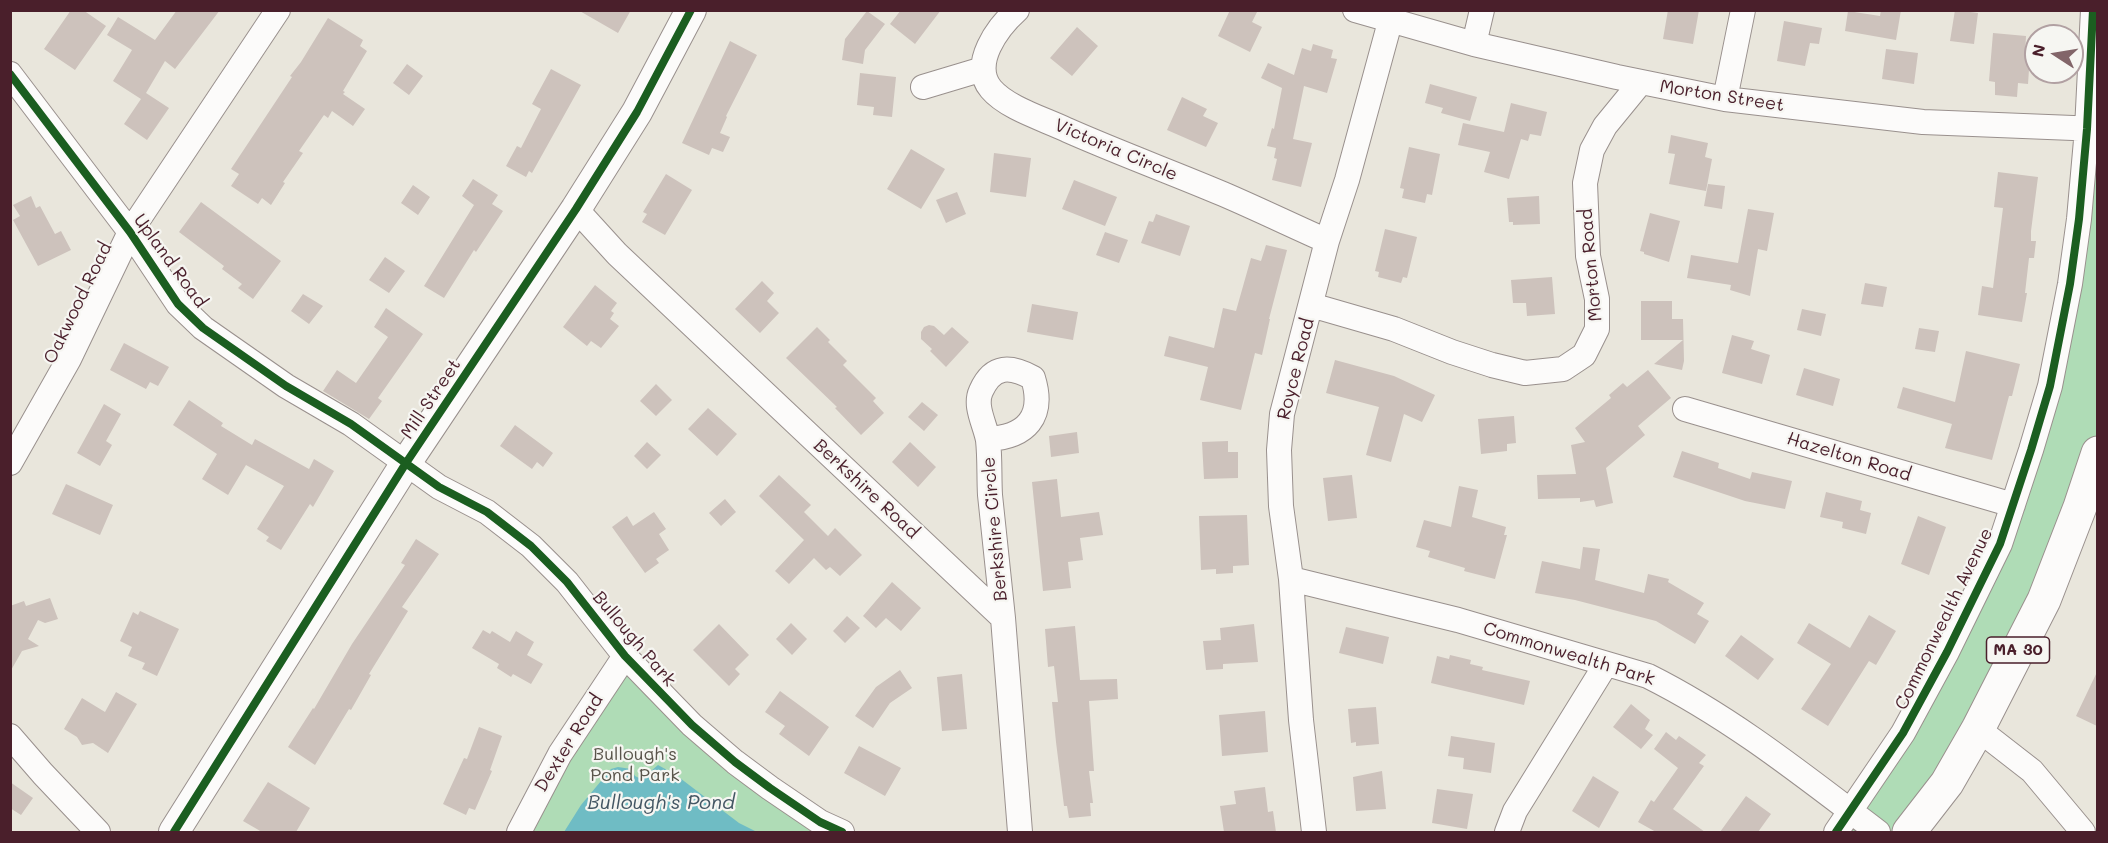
<!DOCTYPE html>
<html>
<head>
<meta charset="utf-8">
<style>
	body { margin:0 }
	#map { position:relative; width:2108px; height:843px; overflow:hidden; background:#e9e6dc; font-family:Mali,sans-serif }
	canvas { display:block }
	.frame { position:absolute; inset:0; border:12px solid #4a1f2b; pointer-events:none }
	.north { position:absolute; left:2024px; top:24px; width:60px; height:60px; box-sizing:border-box; background:#f6f6f2; border:2px solid #b1a0a2; border-radius:50%; rotate:282deg; font-size:16px; font-weight:700; line-height:24px; text-align:center; color:#4a1f2b }
	.north::after { content:''; display:block; margin:auto; width:21px; height:27px; background:#826569; clip-path:polygon(50% 0,100% 100%,50% 72%,0 100%) }
</style>
</head>
<body>
<div id="map">
<canvas width="2108" height="843"></canvas>
<div class="frame"></div>
<div class="north">N</div>
</div>
<script>
const ctx = document.querySelector('canvas').getContext('2d');
ctx.lineJoin = 'round';
function fill(path, color) {
  ctx.fillStyle = color;
  ctx.fill(path, 'evenodd');
}
function trace(path, color, width, dash) {
  ctx.strokeStyle = color;
  ctx.lineWidth = width;
  ctx.lineCap = dash ? 'butt' : 'round';
  ctx.setLineDash(dash || []);
  ctx.stroke(path);
}
function write(font, color, halo, rows, align = 'center') {
  ctx.font = font + ' Mali,sans-serif';
  ctx.lineWidth = 4.5;
  ctx.setLineDash([]);
  ctx.textBaseline = 'middle';
  ctx.strokeStyle = halo;
  ctx.fillStyle = color;
  for (const [text, x, y, turn = 0] of rows) {
    ctx.save();
    ctx.translate(x, y);
    ctx.rotate((+turn || 0) * Math.PI / 180);
    ctx.textAlign = isNaN(turn) ? turn : align;
    if (halo) ctx.strokeText(text, 0, 0);
    ctx.fillText(text, 0, 0);
    ctx.restore();
  }
}
const green = new Path2D(`
	M2097 11V453L2080 507 1909 832H1836L1947 652 2050 386Z
	M625 656 653 687 842 832H519Z`);
const water = new Path2D(`
	M658 765 676 775 739 823 757 832H564L581 805 611 769 618 767 631 769 635 776 639 778 644 777Z`);
const building = new Path2D(`
	M71 10H83L106 26 75 70 44 49Z
	M177 10H220L175 69 165 61 146 93 169 108 147 140 124 124 141 99 113 81 132 50 107 35 118 17 155 40Z
	M578 10H631L618 33Z
	M901 10H941L915 44 890 24Z
	M1230 10H1258L1252 22 1262 27 1250 52 1218 36Z
	M1668 10H1699L1693 44 1663 39Z
	M1881 10H1901L1896 40 1845 31 1848 11 1880 16Z
	M1955 10 1978 13 1974 44 1950 41Z
	M867 11 885 24 865 50 863 64 842 60 845 39Z
	M328 18 363 40 360 46 367 51 343 91 345 92 343 94 365 109 353 126 332 111 328 118 324 115 299 151 303 153 283 182 285 183 271 205 262 198 258 204 231 186 239 174 231 169 292 77 290 76 301 62Z
	M1784 21 1822 28 1819 44 1810 43 1805 66 1777 61Z
	M1077 27 1098 46 1072 76 1050 58Z
	M1993 33 2026 36 2025 54 2030 55 2028 84 2018 83 2017 97 1995 95V82L1989 81Z
	M730 41 757 55 726 116 727 117 720 133 730 137 723 152 712 148 709 155 682 143Z
	M1313 44 1333 50 1331 58 1337 59 1327 93 1304 86 1293 139 1312 143 1301 187 1272 180 1277 159 1274 158 1276 148 1267 146 1272 128 1274 129 1282 88 1261 78 1268 63 1294 75 1302 48 1311 51Z
	M1886 49 1918 53 1914 84 1882 79Z
	M407 64 423 76 409 95 393 83Z
	M551 69 581 85 532 173 529 171 526 177 506 166 517 146 521 148 541 109 532 104Z
	M860 73 896 77 892 117 873 115 874 107 857 105Z
	M1430 84 1477 97 1470 121 1441 113 1443 108 1425 103Z
	M1182 97 1207 109 1203 116 1218 123 1206 147 1167 130Z
	M1511 103 1547 112 1541 136 1530 134 1528 141 1521 139 1509 179 1484 172 1490 152 1458 145 1463 123 1504 132Z
	M1671 135 1708 143 1705 157 1712 159 1706 191 1669 184 1675 154 1668 153Z
	M1409 147 1440 154 1432 195 1427 194 1425 203 1402 198 1404 189 1400 188Z
	M911 149 945 169 921 209 887 189Z
	M994 153 1031 158 1026 197 990 192Z
	M1998 172 2038 177 2031 231V241H2036L2034 258H2029L2025 293H2027L2022 322 1978 315 1982 286 1993 288 2003 208 1994 207Z
	M666 174 692 190 665 235 642 222 647 214 643 212Z
	M473 179 498 195 492 204 503 211 476 252 474 250 444 298 424 286 474 205 462 196Z
	M1074 180 1117 197 1105 226 1062 209Z
	M1708 184 1725 186 1722 209 1704 206Z
	M413 185 430 197 418 215 401 203Z
	M957 192 966 214 946 223 936 200Z
	M31 196 36 208 40 206 55 234 61 231 71 250 38 266 13 220 20 216 13 205Z
	M1539 196 1540 224 1513 225V222H1509L1507 198Z
	M201 202 281 261 253 299 238 288 242 284 222 269 224 266 179 232Z
	M1748 209 1774 213 1767 251 1758 249 1750 296 1730 290 1731 285 1687 278 1691 255 1738 263Z
	M1650 213 1680 221 1669 262 1644 254V252L1640 251Z
	M1156 214 1190 226 1180 256 1141 243 1149 221 1153 222Z
	M1385 229 1417 237 1407 278 1403 277 1401 283 1378 277 1379 272 1375 271Z
	M1105 232 1128 240 1119 263 1096 255Z
	M1266 245 1287 250 1269 319H1270L1262 355 1255 353 1241 410 1200 400 1208 367 1164 356 1169 336 1214 348 1223 308 1236 311 1251 258 1261 261Z
	M385 257 405 271 389 293 369 280Z
	M1552 277 1555 314 1527 316 1526 303H1513L1511 280Z
	M762 281 774 293 767 301 779 313 760 333 735 309Z
	M1865 283 1887 287 1883 307 1861 304Z
	M595 285 617 303 611 311 614 313 610 319 619 326 601 348 591 341 587 346 563 327Z
	M303 294 323 306 309 324 291 311Z
	M1641 301H1672V319H1683L1684 361 1682 370 1654 364 1683 340H1641Z
	M1032 304 1078 312 1073 340 1027 332Z
	M386 308 423 334 378 398 382 401 369 419 323 391 337 370 356 383 388 337 374 327Z
	M1802 309 1826 314 1821 336 1797 330Z
	M929 325 934 326 944 335 952 327 969 342 946 367 930 351 932 349 921 339V332L924 327Z
	M817 327 830 340 828 342 847 361 843 365 876 398 873 401 884 413 861 435 835 408 837 407 786 358Z
	M1919 328 1939 331 1935 352 1915 349Z
	M1732 335 1754 341 1751 349 1770 355 1762 384 1722 373Z
	M124 343 169 367 158 386 150 382 146 389 110 370Z
	M1966 351 2020 364 2012 396H2009L1992 460 1945 448 1952 424 1897 408 1903 387 1955 402Z
	M1335 360 1394 376 1435 395 1422 422 1404 414 1391 462 1366 455 1379 407 1326 393Z
	M1804 368 1840 379 1833 406 1796 395Z
	M1648 370 1671 398 1638 426 1645 435 1606 468 1613 503 1596 507 1594 500 1580 502V498L1538 499 1537 475 1576 474 1571 445 1585 442 1575 428 1611 398 1609 395 1623 383 1627 387Z
	M656 384 672 400 656 416 640 401Z
	M189 400 223 423 221 426 252 445 255 439 309 469 314 459 334 471 313 507 310 504 281 550 266 541 269 537 257 529 284 486 246 465 228 495 202 479 217 454 173 425Z
	M922 402 938 415 924 431 908 417Z
	M104 404 121 414 106 441 112 445 100 466 77 453Z
	M708 408 737 434 717 456 688 429Z
	M1514 416 1516 443 1507 444V451L1481 454 1478 419Z
	M515 425 553 453 543 467 537 462 532 469 500 446Z
	M1077 432 1079 453 1051 457 1049 436Z
	M1228 441V452H1238V478L1204 479 1202 442Z
	M647 442 661 455 647 469 634 456Z
	M910 442 936 467 918 487 892 462Z
	M1682 451 1719 463 1718 468 1750 479 1752 472 1792 481 1785 509 1745 501 1673 477Z
	M779 475 811 505 804 512 828 536 835 528 862 555 840 576 830 567 826 570 814 558 789 584 775 571 804 540 759 496Z
	M1352 475 1357 518 1328 521 1323 478Z
	M1057 479 1061 517 1099 512 1103 535 1080 538 1083 560 1068 562 1071 588 1043 591 1032 482Z
	M66 484 113 505 100 535 52 514Z
	M1459 486 1478 490 1472 517 1506 527 1504 535H1507L1495 579 1464 571 1465 568 1428 557 1430 551 1416 547 1424 520 1451 527Z
	M1826 492 1862 501 1860 510 1871 513 1866 534 1842 528 1843 522 1820 517Z
	M725 499 736 512 721 526 709 513Z
	M654 512 666 529 659 534 669 550 656 559 659 563 645 573 612 527 627 516 633 526Z
	M1247 515 1249 565 1233 566V573L1216 574V569L1201 570 1199 516Z
	M1918 516 1946 527 1929 575 1901 564Z
	M416 539 439 554 402 607 408 611 369 674 371 675 351 710 349 709 315 765 288 747 313 708 314 709 352 644 405 565 401 563Z
	M1583 547 1600 549 1595 580 1644 593 1648 574 1669 579 1668 582 1704 603 1697 614 1709 621 1695 644 1656 621 1575 600 1535 593 1542 561 1580 569Z
	M892 582 921 608 901 631 886 618 876 628 863 616Z
	M50 598 58 619 45 623 38 620 28 639 39 646 22 651 10 672V606L24 601 26 606Z
	M140 611 179 629 157 676 142 669 145 663 128 656 132 647 120 641 133 612 138 615Z
	M1869 615 1896 631 1876 665 1869 661 1828 726 1801 709 1831 664 1797 643 1809 623 1850 648Z
	M847 616 860 628 845 643 833 631Z
	M791 623 807 639 792 655 776 639Z
	M719 624 749 655 735 669 740 674 729 686 693 650Z
	M1254 624 1258 662 1223 664V669L1206 670 1203 641 1221 640 1220 628Z
	M1075 626 1080 680 1117 679 1118 699 1089 701 1094 771H1089L1093 803H1090L1091 816 1069 818 1067 806H1064L1056 742 1052 702H1058L1054 666 1048 667 1045 629Z
	M1346 627 1389 637 1383 664 1339 653Z
	M483 630 490 634 492 631 510 642 516 631 534 642 527 655 543 664 531 684 513 674 511 677 497 668 499 664 472 648Z
	M1741 635 1774 659 1758 680 1725 656Z
	M1450 655 1471 660 1470 664 1483 667 1482 670 1530 681 1524 705 1431 683 1437 656 1449 659Z
	M900 670 912 688 890 703 873 728 855 716 876 687Z
	M2097 672V726L2076 716Z
	M962 674 967 729 942 731 937 677Z
	M780 691 829 727 809 756 779 734 785 726 765 712Z
	M116 692 137 704 108 753 93 743 82 745 77 737 64 729 82 698 105 712Z
	M1631 704 1650 720 1645 729 1653 735 1641 749 1613 727Z
	M1376 707 1379 744 1356 746V742L1351 743 1348 709Z
	M1265 711 1268 752 1222 756 1219 715Z
	M479 727 502 736 490 770 492 771 475 810 469 808 466 815 443 804 464 758 467 759Z
	M1666 732 1676 740 1679 736 1706 755 1699 763 1704 766 1673 809 1705 832H1656L1638 822 1651 800 1654 802 1678 768 1654 749Z
	M1451 736 1495 743 1491 773 1463 769 1464 758 1448 756Z
	M859 746 901 768 885 796 844 773Z
	M1382 771 1386 809 1356 811 1353 777Z
	M1593 776 1619 792 1599 828 1572 811Z
	M10 782 33 798 21 815 10 808Z
	M268 782 310 808 296 832H262L243 821Z
	M1265 787 1268 812 1273 811 1276 832H1224L1220 806 1236 804 1234 791Z
	M1437 789 1473 794 1467 829 1432 823Z
	M1746 796 1771 814 1758 832H1720Z`);
const minor = new Path2D(`
	M1017 10C998 27 970 64 991 89 1007 108 1044 119 1067 130 1119 153 1171 172 1223 194 1258 209 1293 226 1327 241
	M1355 10 1474 44 1617 77 1725 99 1923 122 2098 129
	M1474 44 1482 10
	M10 74 130 232 178 304 203 328 286 386 351 424 439 487 487 512 531 546 567 582 625 656 692 725 735 762 770 788 820 822 842 832
	M923 87 983 69
	M1725 99 1743 10
	M576 209 617 254 1003 618 1020 832
	M1311 305 1394 329 1452 352 1492 365 1525 373 1563 369 1584 355 1597 329V299L1588 256 1585 183 1592 150 1605 126 1641 82
	M1685 409 2013 505
	M988 439C1026 437 1045 417 1033 378 1011 366 993 364 981 391 974 406 985 424 988 440 990 458 989 477 990 495 994 536 999 577 1003 618
	M10 463 69 359 130 232 278 10
	M1291 579 1458 620 1648 676C1732 718 1804 776 1878 832
	M1978 729 2032 771 2083 832
	M10 736 43 774 98 832
	M519 832 560 754 625 656
	M1314 832 1301 720 1291 579 1281 506 1279 450 1282 414 1327 241 1347 180 1390 22
	M1507 832 1515 811 1606 664
	M1836 832 1903 733 1947 652 2000 544 2031 450 2050 386 2070 284 2079 219 2087 129 2093 10`);
const tertiary = new Path2D(`
	M174 832 406 463 576 209 637 112 691 10`);
const primary = new Path2D(`
	M1909 832 1947 783 1978 729 2044 600 2080 507 2098 453`);
const cycleway = new Path2D(`
	M10 74 130 232 178 304 203 328 286 386 351 424 439 487 487 512 531 546 567 582 625 656 692 725 735 762 770 788 820 822 842 832
	M174 832 406 463 576 209 637 112 691 10
	M1836 832 1903 733 1947 652 2000 544 2031 450 2050 386 2070 284 2079 219 2087 129 2093 10`);
const shields = [
	[2018,650,63]
];
const shieldNames = [
	["MA 30",2018,650]
];
const streetNames = [
	["Morton Street",1722,96,9],
	["Victoria Circle",1116,150,23],
	["Upland Road",170,261,54],
	["Morton Road",1591,265,-95],
	["Oakwood Road",78,303,-64],
	["Royce Road",1296,369,-76],
	["Mill Street",431,399,-56],
	["Hazelton Road",1849,457,17],
	["Berkshire Road",866,489,43],
	["Berkshire Circle",995,529,-95],
	["Commonwealth Avenue",1944,619,-64],
	["Bullough Park",634,639,50],
	["Commonwealth Park",1569,654,17],
	["Dexter Road",569,743,-58]
];
const parkNames = [
	["Bullough's",635,754],
	["Pond Park",635,775]
];
const waterNames = [
	["Bullough's Pond",661,803]
];
fill(green, '#afdcb6');
fill(water, '#6fbcc4');
fill(building, '#cdc2bc');
trace(minor, '#99908d', 26);
trace(tertiary, '#99908d', 32);
trace(primary, '#99908d', 35);
trace(minor, '#fcfbfa', 24);
trace(tertiary, '#fcfbfa', 30);
trace(primary, '#fcfbfa', 33);
trace(cycleway, '#1b5e20', 8);
for (const [x, y, w] of shields) {
  const box = new Path2D();
  box.roundRect(x - w / 2, y - 13, w, 26, 4.5);
  ctx.fillStyle = '#f6f6f2';
  ctx.fill(box);
  trace(box, '#4a1f2b', 1.5);
}
write('bold 16px', '#4a1f2b', null, shieldNames);
write('18px', '#4a1f2b', '#f6f6f2', streetNames);
write('18px', '#5a554b', '#f6f6f2', parkNames);
write('italic 20px', '#445764', '#f6f6f2', waterNames);
</script>
</body>
</html>
